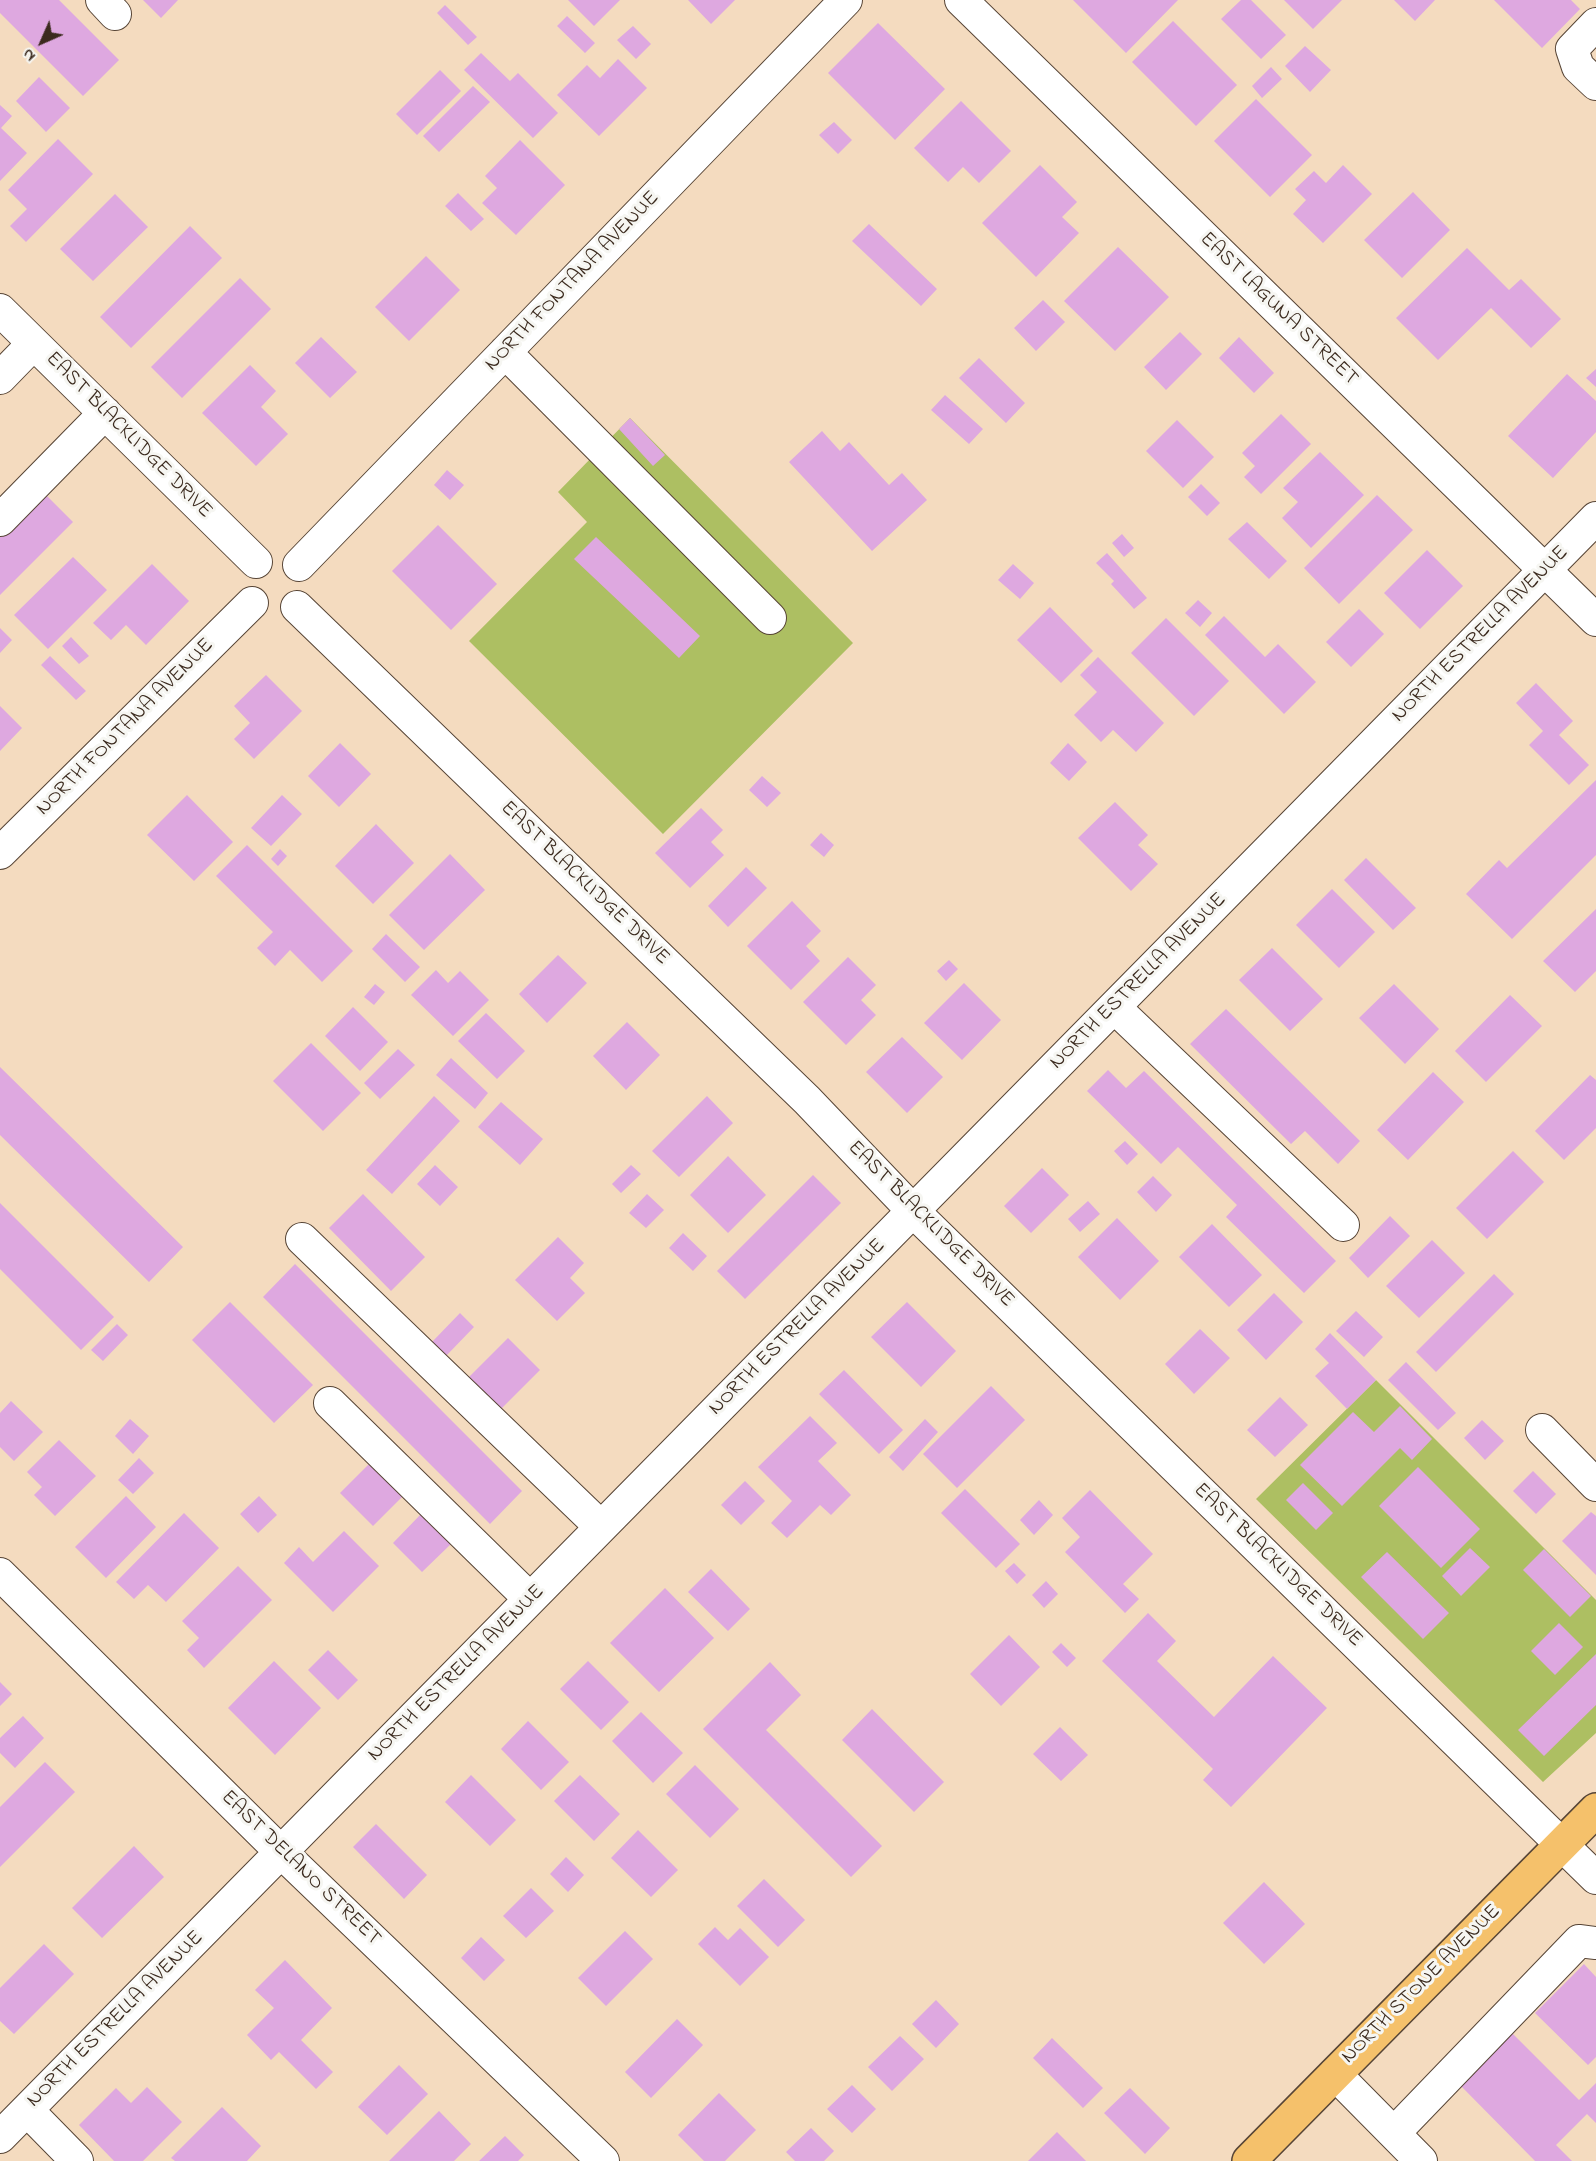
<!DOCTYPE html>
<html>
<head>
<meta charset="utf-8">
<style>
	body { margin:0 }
	#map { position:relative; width:1596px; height:2161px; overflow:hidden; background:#f4dbbf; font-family:"Indie Flower",sans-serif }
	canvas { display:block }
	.north { position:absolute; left:12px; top:12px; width:60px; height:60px; -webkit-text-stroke:4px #f6f6f2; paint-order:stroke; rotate:225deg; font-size:16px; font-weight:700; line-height:24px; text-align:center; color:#3b2a1e }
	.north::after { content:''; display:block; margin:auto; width:21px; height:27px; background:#3b2a1e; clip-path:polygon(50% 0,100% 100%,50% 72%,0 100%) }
</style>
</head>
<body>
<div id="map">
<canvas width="1596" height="2161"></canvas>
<div class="north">N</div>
</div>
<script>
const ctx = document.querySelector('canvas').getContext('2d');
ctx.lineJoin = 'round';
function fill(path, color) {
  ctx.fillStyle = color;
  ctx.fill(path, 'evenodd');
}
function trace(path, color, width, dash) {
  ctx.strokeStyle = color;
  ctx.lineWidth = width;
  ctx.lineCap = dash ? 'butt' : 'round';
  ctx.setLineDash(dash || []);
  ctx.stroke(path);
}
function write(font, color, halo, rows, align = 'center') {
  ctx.font = font + ' "Indie Flower",sans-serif';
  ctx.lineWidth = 6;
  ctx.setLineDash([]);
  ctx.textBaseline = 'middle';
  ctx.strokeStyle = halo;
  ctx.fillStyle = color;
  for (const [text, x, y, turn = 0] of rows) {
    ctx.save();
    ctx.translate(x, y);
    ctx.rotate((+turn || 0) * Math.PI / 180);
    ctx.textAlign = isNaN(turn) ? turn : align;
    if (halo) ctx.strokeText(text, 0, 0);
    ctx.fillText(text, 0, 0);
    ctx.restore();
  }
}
const green = new Path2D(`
	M630 418 853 643 663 834 469 641 587 522 558 492Z
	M1376 1380 1596 1600V1733L1543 1782 1256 1499Z`);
const building = new Path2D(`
	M0 0H59L119 60 83 96 0 13Z
	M143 0H178L161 18Z
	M568 0H620L594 26Z
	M688 0H735L711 24Z
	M1073 0H1178L1126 53Z
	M1241 0H1251L1286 35 1261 59 1221 19Z
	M1284 0H1342L1313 29Z
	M1394 0H1435L1415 21Z
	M1494 0H1571L1580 9 1542 48Z
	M445 5 477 37 468 45 437 13Z
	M567 16 595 43 585 53 557 26Z
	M1173 21 1237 85 1196 126 1132 62Z
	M878 23 945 89 895 140 828 73Z
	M633 26 651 44 636 59 617 40Z
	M1305 46 1331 70 1310 92 1285 66Z
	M481 53 510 81 518 73 558 113 533 138 464 70Z
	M618 59 647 88 599 136 557 95 587 65 600 78Z
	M1271 67 1282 79 1262 98 1252 86Z
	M440 70 461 91 417 135 396 114Z
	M39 77 70 108 46 132 16 101Z
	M473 86 490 102 439 152 423 136Z
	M1256 99 1312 155 1270 197 1214 141Z
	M961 101 1011 151 979 183 963 167 948 182 914 148Z
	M0 105 12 116 1 128 27 153 0 181Z
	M834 122 852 140 838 154 819 135Z
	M58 139 93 174 26 242 10 226 27 209 8 190Z
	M520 140 565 185 516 235 482 203 497 188 485 176Z
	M1040 165 1077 202 1062 217 1079 233 1036 277 982 223Z
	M1343 165 1372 194 1323 243 1293 214 1306 200 1295 189 1314 171 1326 183Z
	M1413 192 1450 230 1402 278 1364 240Z
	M458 193 484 219 471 231 445 206Z
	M115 194 148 227 93 281 60 249Z
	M869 224 937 289 921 306 852 241Z
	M190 226 222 258 131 348 100 317Z
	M1118 247 1169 297 1115 351 1064 301Z
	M1467 248 1509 290 1521 279 1561 319 1531 348 1491 308 1438 360 1396 318Z
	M426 256 460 290 409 341 375 307Z
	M240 278 271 309 182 398 151 367Z
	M1043 300 1065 322 1036 351 1014 328Z
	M1180 332 1202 354 1166 390 1144 367Z
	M321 337 357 372 330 398 295 363Z
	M1239 337 1274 373 1254 393 1219 358Z
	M979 358 1025 403 1006 423 959 378Z
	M250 365 276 391 261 407 288 434 256 466 202 413Z
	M1596 369V387L1586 378Z
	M1567 374 1596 401V432L1553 478 1508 436Z
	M945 395 983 429 969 444 931 410Z
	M1281 414 1311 444 1261 494 1244 477 1255 466 1242 453Z
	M630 418 665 455 653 466 619 429Z
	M1177 420 1214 457 1183 488 1146 451Z
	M822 431 840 451 849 442 889 485 902 473 927 500 872 551 789 462Z
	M1320 452 1364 495 1311 548 1282 518 1298 502 1283 488Z
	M447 470 464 485 450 500 434 485Z
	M1201 484 1220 503 1207 516 1188 497Z
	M41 490 73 522 0 595V531Z
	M1377 495 1413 530 1339 604 1304 568Z
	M1247 522 1287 561 1269 579 1228 539Z
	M438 525 497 584 451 630 392 571Z
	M1122 534 1134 548 1124 557 1112 543Z
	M596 537 700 636 679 658 574 559Z
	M1427 550 1463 586 1420 629 1384 593Z
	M1107 553 1147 598 1134 609 1111 584 1114 581 1096 563Z
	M73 557 107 590 48 649 14 615Z
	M152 564 189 601 146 645 126 625 111 640 93 623Z
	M1013 564 1034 583 1020 599 998 580Z
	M1198 600 1212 613 1200 627 1185 613Z
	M1050 607 1093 651 1061 683 1017 640Z
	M1359 609 1384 634 1351 667 1326 642Z
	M1224 616 1265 657 1278 644 1316 682 1284 714 1205 635Z
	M1166 618 1229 681 1194 716 1131 653Z
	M0 628 12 640 0 653Z
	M71 637 89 656 79 664 62 646Z
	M50 656 86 691 76 700 41 665Z
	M1098 657 1164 723 1136 752 1113 730 1101 742 1074 715 1097 692 1080 675Z
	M266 675 302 711 254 759 234 739 250 723 234 706Z
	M1536 683 1573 721 1559 735 1589 765 1569 785 1529 745 1543 731 1516 703Z
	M0 706 22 728 0 751Z
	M340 743 371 774 339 807 308 776Z
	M1068 743 1087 762 1069 781 1050 763Z
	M762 776 781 793 767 807 749 790Z
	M1596 780V855L1512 939 1466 894 1499 860 1507 868Z
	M187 795 233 842 194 881 147 835Z
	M282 795 302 814 271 846 251 828Z
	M1115 802 1148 835 1138 845 1158 864 1131 891 1078 838Z
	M701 808 723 830 711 842 724 855 690 888 655 853Z
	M376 824 414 863 373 904 335 866Z
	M821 833 834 845 824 857 810 845Z
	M247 845 353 951 322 982 290 950 275 966 257 948 273 932 216 876Z
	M280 849 287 856 278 866 271 859Z
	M450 854 485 890 424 950 389 915Z
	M1366 858 1416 908 1393 930 1344 880Z
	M746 867 767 888 728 927 708 906Z
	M1332 889 1375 932 1339 968 1296 925Z
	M792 901 821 931 806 946 820 961 791 990 747 946Z
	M1596 909V971L1575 992 1543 961Z
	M386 934 420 967 405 982 372 949Z
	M1272 948 1323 999 1290 1031 1239 980Z
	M558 955 587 983 547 1023 519 994Z
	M848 957 876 985 861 1000 876 1015 846 1045 803 1002Z
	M949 960 958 969 946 981 937 971Z
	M436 970 448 983 460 971 489 1000 453 1036 411 995Z
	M964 983 1001 1020 962 1060 924 1023Z
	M375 984 385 992 374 1005 364 997Z
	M1394 984 1439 1029 1405 1064 1359 1018Z
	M1510 995 1542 1026 1486 1082 1455 1051Z
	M353 1007 388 1042 360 1071 325 1036Z
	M1226 1009 1360 1141 1338 1164 1305 1131 1291 1144 1190 1044Z
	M486 1013 525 1051 497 1079 458 1041Z
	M627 1022 660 1055 626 1090 593 1056Z
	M902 1037 943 1077 907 1113 866 1072Z
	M311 1043 361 1093 323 1131 273 1081Z
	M398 1049 415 1065 380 1099 364 1083Z
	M451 1058 488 1093 475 1109 436 1075Z
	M0 1067 183 1247 149 1282 0 1135Z
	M1108 1070 1126 1088 1144 1071 1336 1261 1304 1293 1226 1217 1237 1205 1178 1147 1161 1164 1087 1091Z
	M1433 1072 1464 1102 1408 1160 1377 1130Z
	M1590 1075 1596 1080V1128L1564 1160 1535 1131Z
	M434 1096 460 1121 392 1194 366 1170Z
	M707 1096 733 1123 679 1177 652 1151Z
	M501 1102 543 1139 520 1165 478 1127Z
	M1125 1141 1138 1154 1127 1165 1114 1151Z
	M1513 1151 1544 1182 1487 1239 1456 1208Z
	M728 1156 766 1195 728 1233 690 1195Z
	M435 1165 458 1187 440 1206 417 1184Z
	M631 1165 641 1174 621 1193 612 1184Z
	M1042 1168 1069 1195 1031 1233 1004 1206Z
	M813 1175 841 1203 745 1299 717 1271Z
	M1153 1176 1172 1195 1156 1212 1137 1192Z
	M363 1194 425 1257 391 1291 329 1228Z
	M647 1194 664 1210 646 1228 629 1213Z
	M1088 1201 1100 1214 1080 1232 1068 1219Z
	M0 1203 114 1317 81 1350 0 1269Z
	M1390 1216 1410 1236 1368 1278 1349 1258Z
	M1117 1218 1159 1261 1120 1300 1078 1257Z
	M1212 1224 1262 1275 1229 1307 1179 1257Z
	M683 1233 707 1256 693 1271 669 1248Z
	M558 1237 584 1263 570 1278 585 1293 557 1321 515 1280Z
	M1432 1240 1465 1273 1419 1318 1386 1286Z
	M295 1264 522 1491 490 1524 263 1297Z
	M1494 1274 1514 1294 1436 1372 1416 1352Z
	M1274 1293 1303 1322 1266 1360 1237 1330Z
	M230 1302 313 1385 274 1423 192 1340Z
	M907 1302 956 1351 921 1387 871 1337Z
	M1356 1311 1383 1337 1364 1357 1336 1331Z
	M460 1313 474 1327 446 1356 432 1342Z
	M117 1324 128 1335 103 1361 91 1350Z
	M1200 1329 1230 1358 1194 1394 1165 1364Z
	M1330 1333 1376 1380 1347 1409 1315 1376 1329 1363 1315 1349Z
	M508 1338 540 1370 499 1411 467 1379Z
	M1406 1362 1456 1413 1438 1430 1388 1380Z
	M844 1370 903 1430 879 1454 819 1394Z
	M991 1386 1025 1420 957 1488 923 1454Z
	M1280 1397 1308 1425 1275 1457 1247 1430Z
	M11 1401 43 1432 14 1461 0 1447V1413Z
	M1400 1406 1432 1439 1412 1460 1400 1448 1342 1506 1300 1465 1353 1412 1374 1432Z
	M810 1416 837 1443 818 1461 851 1495 831 1515 820 1505 787 1538 771 1523 792 1501 758 1467Z
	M130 1419 149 1436 133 1454 115 1436Z
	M925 1419 938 1432 903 1471 889 1457Z
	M1482 1420 1504 1441 1485 1460 1464 1438Z
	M59 1440 96 1476 55 1516 34 1495 42 1487 27 1472Z
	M139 1458 154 1473 133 1494 118 1480Z
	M370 1463 403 1496 373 1526 340 1493Z
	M1418 1467 1480 1529 1441 1568 1379 1506Z
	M1533 1471 1556 1494 1536 1514 1513 1491Z
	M745 1481 765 1501 741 1525 721 1505Z
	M1303 1483 1333 1513 1316 1530 1286 1500Z
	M965 1489 1020 1544 996 1568 941 1513Z
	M1090 1490 1153 1554 1123 1584 1139 1599 1125 1613 1065 1552 1080 1537 1062 1518Z
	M126 1496 156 1527 106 1578 75 1547Z
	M259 1496 277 1515 258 1533 240 1514Z
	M1039 1500 1053 1515 1034 1535 1020 1520Z
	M1591 1512 1596 1516V1575L1562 1541Z
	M184 1513 219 1548 166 1602 148 1585 134 1599 116 1582Z
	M421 1514 451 1544 422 1572 393 1543Z
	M344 1531 379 1566 333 1612 284 1563 299 1547 313 1562Z
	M1470 1548 1490 1567 1461 1596 1442 1576Z
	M1544 1549 1591 1596 1570 1617 1523 1570Z
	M1387 1552 1449 1613 1423 1639 1361 1577Z
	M1014 1563 1026 1575 1017 1584 1005 1571Z
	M238 1566 272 1600 204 1668 187 1650 199 1638 182 1621Z
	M711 1569 750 1609 728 1631 688 1592Z
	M1046 1581 1058 1594 1044 1608 1032 1595Z
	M665 1588 714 1638 659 1692 610 1643Z
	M1148 1613 1176 1641 1157 1661 1214 1717 1273 1656 1327 1708 1231 1807 1203 1780 1213 1769 1102 1661Z
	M1559 1623 1583 1647 1555 1675 1531 1651Z
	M1009 1635 1040 1667 1001 1706 970 1674Z
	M1061 1643 1076 1658 1067 1667 1052 1652Z
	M328 1650 358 1680 338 1700 308 1670Z
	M1596 1654V1705L1544 1756 1518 1730Z
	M274 1661 321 1708 275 1755 228 1708Z
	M588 1661 629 1702 601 1730 560 1689Z
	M770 1662 801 1695 766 1730 882 1846 851 1877 703 1729Z
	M0 1682 12 1694 0 1706Z
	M872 1709 944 1782 914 1812 842 1740Z
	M641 1712 683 1753 653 1783 612 1741Z
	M23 1716 44 1738 15 1768 0 1753V1738Z
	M528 1721 569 1762 541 1790 501 1749Z
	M1060 1727 1088 1755 1061 1781 1033 1754Z
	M45 1762 75 1792 0 1867V1807Z
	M695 1765 739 1809 710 1838 666 1794Z
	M471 1775 516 1820 490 1846 445 1802Z
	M580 1775 620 1814 594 1841 554 1801Z
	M376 1824 427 1875 404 1899 353 1847Z
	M638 1830 678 1870 651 1897 611 1858Z
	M134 1846 164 1877 102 1938 72 1908Z
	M566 1857 584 1875 568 1892 550 1874Z
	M764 1879 805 1920 778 1947 737 1906Z
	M1264 1882 1305 1924 1264 1964 1223 1923Z
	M531 1888 554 1911 526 1938 503 1916Z
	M715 1927 728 1940 740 1928 769 1957 740 1986 698 1944Z
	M625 1931 653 1959 606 2006 578 1978Z
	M481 1937 505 1960 484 1981 461 1958Z
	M44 1944 74 1974 14 2034 0 2021V1988Z
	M285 1960 332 2008 301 2040 333 2072 316 2089 279 2052 271 2060 247 2035 274 2008 255 1990Z
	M1584 1964 1596 1977V2057L1588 2065 1535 2013Z
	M936 2000 959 2024 936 2048 912 2024Z
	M677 2019 703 2045 651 2098 625 2072Z
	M1512 2033 1579 2100 1596 2083V2123L1587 2114 1556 2145 1572 2161H1535L1460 2085Z
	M900 2036 924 2059 892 2091 868 2067Z
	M1052 2038 1103 2088 1083 2108 1033 2058Z
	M399 2065 428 2094 387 2135 358 2107Z
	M852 2085 876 2109 852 2133 827 2109Z
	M147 2087 182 2122 143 2161H114L79 2125 116 2088 131 2103Z
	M1130 2088 1170 2128 1145 2154 1104 2113Z
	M719 2093 756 2130 725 2161H704L678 2135Z
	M222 2107 261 2146 247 2161H175L171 2158Z
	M439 2111 471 2144 454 2161H389Z
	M811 2128 834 2151 824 2161H795L786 2152Z
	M1057 2132 1086 2161H1028Z
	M505 2136 524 2155 518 2161H479Z`);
const minor = new Path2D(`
	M102 0 115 14
	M961 0 1596 620
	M1596 24 1572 49 1578 67 1596 84
	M0 310 256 562
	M505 352 770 618
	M0 378 33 344
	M0 520 105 413
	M299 565 846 0
	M297 607 807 1100 913 1211 1596 1878
	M0 853 252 603
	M1114 1007 1343 1225
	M302 1239 601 1527
	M330 1403 530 1599
	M1542 1430 1596 1485
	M0 1574 281 1852 603 2161
	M1335 2074 1421 2161
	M27 2110 77 2161
	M1394 2133 1579 1941 1596 1943
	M0 2137 1596 518`);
const major = new Path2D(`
	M1249 2161 1596 1810`);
const streetNames = [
	["NORTH FONTANA AVENUE",573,282,-46],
	["EAST LAGUNA STREET",1278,310,44],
	["EAST BLACKLIDGE DRIVE",128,436,45],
	["NORTH ESTRELLA AVENUE",1481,635,-45],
	["NORTH FONTANA AVENUE",126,728,-45],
	["EAST BLACKLIDGE DRIVE",584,884,44],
	["NORTH ESTRELLA AVENUE",1139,982,-45],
	["EAST BLACKLIDGE DRIVE",930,1225,45],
	["NORTH ESTRELLA AVENUE",798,1328,-45],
	["EAST BLACKLIDGE DRIVE",1277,1566,44],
	["NORTH ESTRELLA AVENUE",457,1674,-45],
	["EAST DELANO STREET",300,1869,44],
	["NORTH STONE AVENUE",1422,1985,-45],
	["NORTH ESTRELLA AVENUE",116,2020,-45]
];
fill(green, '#adbf62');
fill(building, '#dea8e0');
trace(minor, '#574536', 34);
trace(major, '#574536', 36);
trace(minor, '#fff', 32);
trace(major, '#f5c16b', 33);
write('21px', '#3b2a1e', '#f6f6f2', streetNames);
</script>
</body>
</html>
